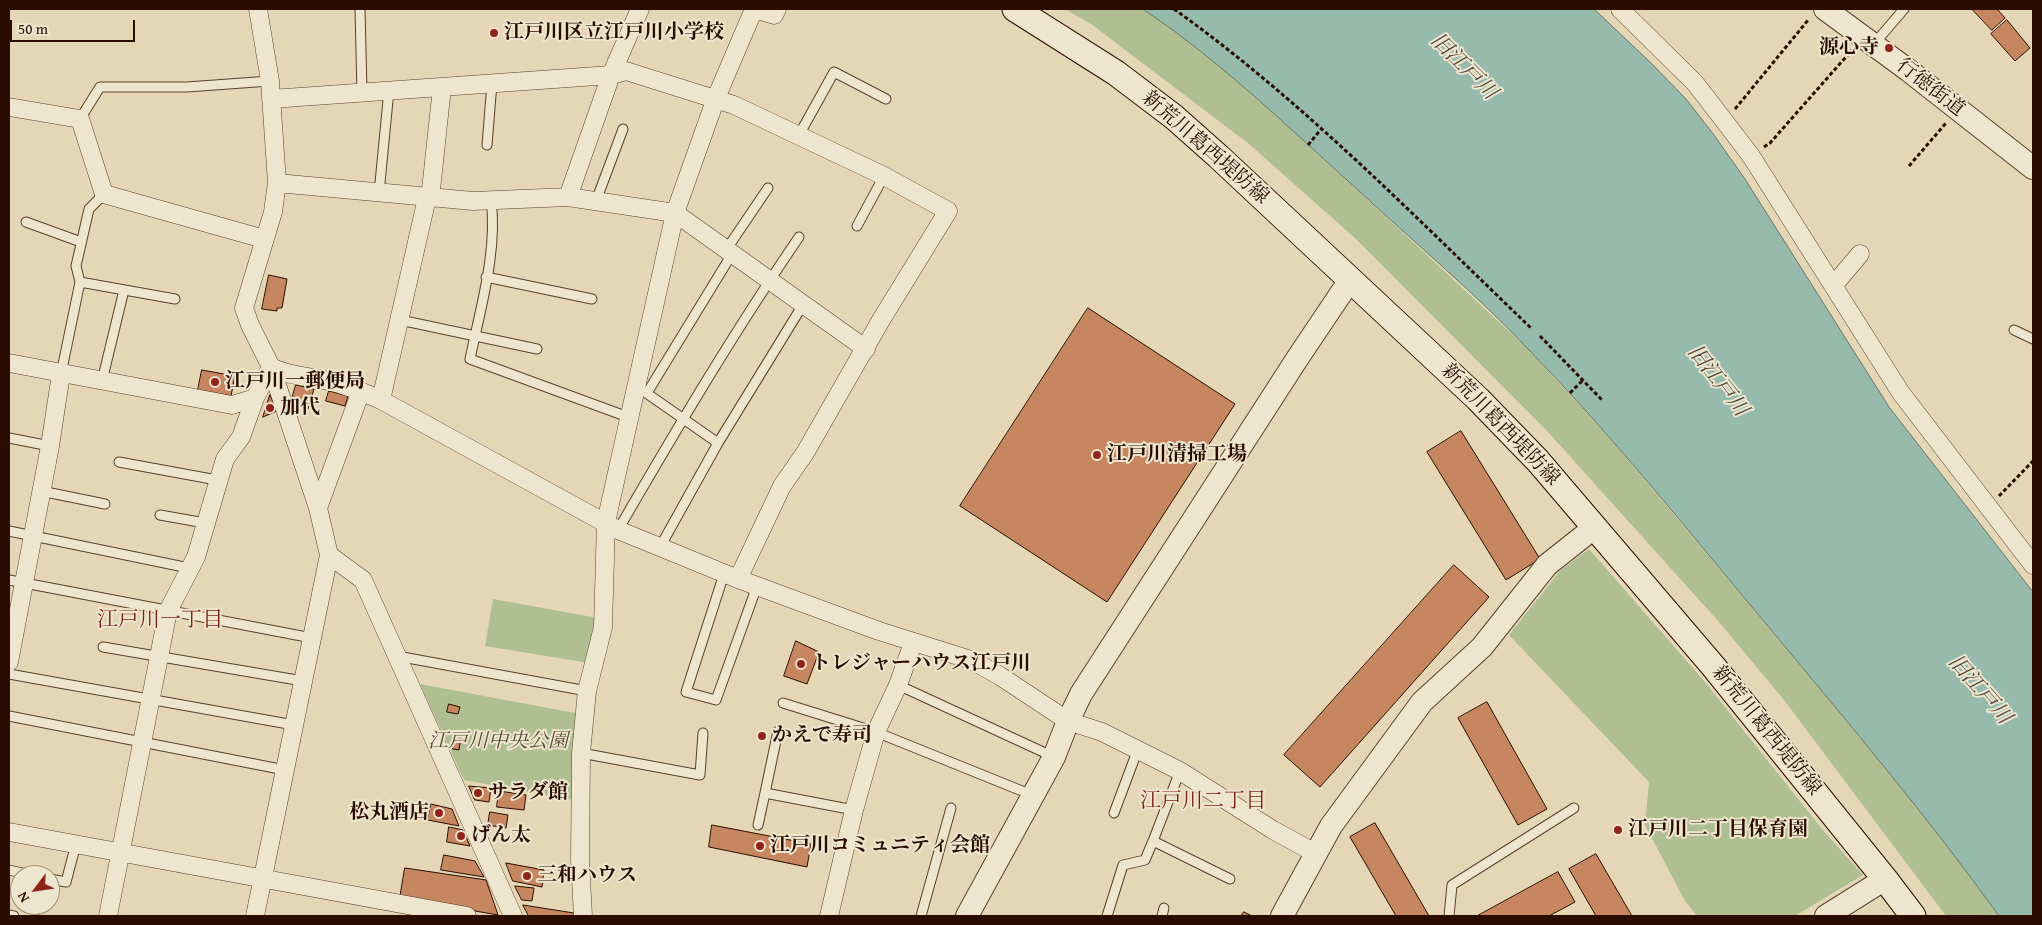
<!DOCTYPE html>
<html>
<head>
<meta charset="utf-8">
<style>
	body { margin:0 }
	#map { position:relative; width:2042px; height:925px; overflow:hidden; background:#e5d7b5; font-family:"Gentium Book Plus",serif }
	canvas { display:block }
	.frame { position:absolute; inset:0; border:10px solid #2a0d00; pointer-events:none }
	.north { position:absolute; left:10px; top:865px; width:50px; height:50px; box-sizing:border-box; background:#eee5cf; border:1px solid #a08f7c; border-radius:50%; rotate:239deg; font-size:14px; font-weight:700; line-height:20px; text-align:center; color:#2a0d00 }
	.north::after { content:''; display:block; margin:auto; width:18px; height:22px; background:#8f2418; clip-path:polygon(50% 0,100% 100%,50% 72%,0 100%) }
	.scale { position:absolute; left:10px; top:20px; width:125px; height:22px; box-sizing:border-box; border:2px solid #2a0d00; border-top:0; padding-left:6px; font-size:15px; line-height:18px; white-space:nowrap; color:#2a0d00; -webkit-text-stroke:4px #eee5cf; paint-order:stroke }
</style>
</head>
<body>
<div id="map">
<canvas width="2042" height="925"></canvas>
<div class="frame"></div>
<div class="north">N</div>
<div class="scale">50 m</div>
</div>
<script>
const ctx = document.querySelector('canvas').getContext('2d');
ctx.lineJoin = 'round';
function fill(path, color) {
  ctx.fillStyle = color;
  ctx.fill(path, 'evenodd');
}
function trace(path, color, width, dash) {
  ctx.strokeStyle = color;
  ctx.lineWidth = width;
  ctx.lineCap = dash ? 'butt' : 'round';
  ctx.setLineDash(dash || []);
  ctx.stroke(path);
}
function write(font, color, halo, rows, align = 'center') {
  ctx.font = font + ' "Gentium Book Plus","Noto Serif JP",serif';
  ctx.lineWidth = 4;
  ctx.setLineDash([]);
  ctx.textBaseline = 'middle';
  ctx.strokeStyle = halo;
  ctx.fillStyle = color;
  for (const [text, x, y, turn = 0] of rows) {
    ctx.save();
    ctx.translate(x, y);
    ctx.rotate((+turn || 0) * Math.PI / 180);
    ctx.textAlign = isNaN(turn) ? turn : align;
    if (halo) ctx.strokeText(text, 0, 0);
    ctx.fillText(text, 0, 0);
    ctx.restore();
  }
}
const green = new Path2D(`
	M1065 9H1143L1165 24 1217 63 1269 108 1528 349 1608 436 1830 701 1911 799 1959 860 1999 916H1946L1784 700 1719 622 1548 432 1356 239 1249 144 1091 24Z
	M1589 549 1705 682 1822 829 1863 875 1795 916H1697L1685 901 1645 825 1649 782 1509 635 1560 571Z
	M493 599 598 618 589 663 485 646Z
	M420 684 575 713 572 800 464 780Z`);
const water = new Path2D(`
	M1143 9H1594L1651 63 1686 99 1714 135 1745 179 1889 407 2033 592V916H1999C1928 817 1850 725 1772 631 1692 536 1615 438 1529 350 1477 295 1415 243 1359 191 1289 128 1222 62 1143 9Z`);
const building = new Path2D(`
	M1972 9H1999L1998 10 2005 18 1992 30Z
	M2007 20 2030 48 2015 61 1991 34Z
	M269 275 287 279 282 308H277V311L262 309Z
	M1088 308 1235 404 1107 602 960 506Z
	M202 370 235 376 231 396 198 390Z
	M296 385 314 389 308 409 295 405 292 398Z
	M329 391 348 396 345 406 326 401Z
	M270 395 277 411 263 417Z
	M1461 431 1540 559 1506 580 1427 452Z
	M1454 565 1489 597 1320 787 1284 755Z
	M796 641 819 652 807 684 784 676Z
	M1487 702 1547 809 1518 825 1458 718Z
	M449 704 460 707 458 714 447 712Z
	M455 735 461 736 459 750 453 749Z
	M469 786 491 788 489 802 475 800Z
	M499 791 526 795 524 810 497 807Z
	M431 804 452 809 459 826 428 820Z
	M490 812 508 815 506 828 488 825Z
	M1375 823 1429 916H1396L1350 837Z
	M712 825 811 844 807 867 709 847Z
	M449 827 463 830 470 846 447 842Z
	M1596 854 1632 916H1596L1569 869Z
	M444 855 475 861 484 877 441 870Z
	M506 863 544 870 542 887 513 881Z
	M405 868 486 880 498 915 400 898Z
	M1558 872 1575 902 1549 916H1477Z
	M515 886 534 888 532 901 522 900Z
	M523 905 574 913V916H529Z
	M1244 912 1252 916H1241Z`);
const path = new Path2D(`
	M1174 9C1304 102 1416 218 1531 328
	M1735 109 1809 19
	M1308 145 1322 128
	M1764 147 1770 143 1852 50
	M1909 166 1946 123
	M1540 336 1603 401
	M1570 393 1583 380
	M1999 496 2033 461`);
const service = new Path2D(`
	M360 9 362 92
	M1874 44 1904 9
	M80 119 100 87H187L270 81
	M799 135 834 72 886 99
	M487 145 492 83
	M379 193 389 90
	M491 200C498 250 480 310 470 359L628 417
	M596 201 623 129
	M26 222 81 242
	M857 226 884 176
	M726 250 768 188
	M486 277 592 299
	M80 282 175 299
	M400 320 537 349
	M2014 330 2033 339
	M61 374 80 282 76 266 89 209 104 194
	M102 381 124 290
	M642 390 718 443
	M647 393 732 254
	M9 438 50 446
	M119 462 217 480
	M41 491 105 504
	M160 515 205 523
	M618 530C676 430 734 332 799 237
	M9 531 189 568
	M660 547 718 443 804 303
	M724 574 686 692 716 700 757 586
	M9 580 312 638
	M103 647 303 681
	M397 656 587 691
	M9 674 294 725
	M898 685 1054 757
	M783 703 876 732 1032 795
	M9 716 285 770
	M581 753 700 775 703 733
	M1180 771 1153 841 1230 879
	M765 793 778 731
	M1114 813 1138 749
	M758 825 765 793 854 810
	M9 870 31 875
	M50 879 66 882 76 844
	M9 915 14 916
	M921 916 951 808
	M1107 916 1123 865 1145 860 1153 841
	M1162 916 1164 908
	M1449 916 1452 885 1574 808`);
const minor = new Path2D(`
	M258 9 270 81 277 183 273 212 244 308 250 325 271 367 318 508 329 555 363 580 513 916
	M1620 9 1695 83 1722 118 1751 156 1901 393 2033 565
	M271 99 611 75 626 71 734 105 884 176 948 211 881 320 805 453 782 486 738 579
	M9 107 80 119 104 194 264 239
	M277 183 473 201 568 197 675 213 866 349
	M568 197 611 75 640 9
	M1833 286 1860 254
	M9 363 232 405 255 398
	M381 400 427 198 431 190 442 87
	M318 508 361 391
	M9 662 50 446 61 374
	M9 832 467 916
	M108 916 168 611 196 557 225 459 241 437 255 398 271 367C290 377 311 376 332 382 349 386 365 393 381 400L618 530 738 579 879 631 971 660 1000 676 1068 721 1102 732 1180 771 1273 830 1315 853
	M255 916 329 555
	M583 916 580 860 581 753 587 691 603 627 606 522 675 213 716 98 754 9 774 15 777 9
	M829 916 854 810 876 732 898 685 913 643`);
const tertiary = new Path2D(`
	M1825 9 1908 70 2033 168
	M967 916 1054 757 1068 721 1081 694 1297 359 1350 280
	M1282 916 1331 826 1422 702 1482 647 1547 565 1595 527
	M1826 916 1885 879`);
const secondary = new Path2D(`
	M1015 9 1116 73 1174 117 1219 157 1478 399 1538 461 1713 666 1885 879 1913 916`);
const markers = [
	[494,33,5,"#8f2418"],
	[1889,48,5,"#8f2418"],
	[215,382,5,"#8f2418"],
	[270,408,5,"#8f2418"],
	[1097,455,5,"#8f2418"],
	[801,664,5,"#8f2418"],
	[762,736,5,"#8f2418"],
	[478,793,5,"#8f2418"],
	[439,813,5,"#8f2418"],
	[1618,830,5,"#8f2418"],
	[461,836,5,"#8f2418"],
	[760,846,5,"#8f2418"],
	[527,876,5,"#8f2418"]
];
const poiNames = [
	["江戸川区立江戸川小学校",504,33],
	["源心寺",1879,48,"right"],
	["江戸川一郵便局",225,382],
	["加代",280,408],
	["江戸川清掃工場",1107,455],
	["トレジャーハウス江戸川",811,664],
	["かえで寿司",772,736],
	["サラダ館",488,793],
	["松丸酒店",429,813,"right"],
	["江戸川二丁目保育園",1628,830],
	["げん太",471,836],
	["江戸川コミュニティ会館",770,846],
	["三和ハウス",537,876]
];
const streetNames = [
	["行徳街道",1930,88,38],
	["新荒川葛西堤防線",1205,148,41],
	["新荒川葛西堤防線",1500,425,46],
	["新荒川葛西堤防線",1766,731,51]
];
const parkNames = [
	["江戸川中央公園",498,742]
];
const waterNames = [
	["旧江戸川",1463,67,45],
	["旧江戸川",1717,381,52],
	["旧江戸川",1979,690,49]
];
const neighbourhoodNames = [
	["江戸川一丁目",160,621],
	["江戸川二丁目",1203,802]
];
fill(green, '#b0bf91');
fill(water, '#96baac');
trace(water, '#6b7567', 1);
fill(building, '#c6865f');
trace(building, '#2a0d00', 1);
trace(service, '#59402d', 11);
trace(minor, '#59402d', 19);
trace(tertiary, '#59402d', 24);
trace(secondary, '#2a0d00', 27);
trace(path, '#2a0d00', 3, [4, 2.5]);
trace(service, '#eee5cf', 9);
trace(minor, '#eee5cf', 18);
trace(tertiary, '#eee5cf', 22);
trace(secondary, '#eee5cf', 25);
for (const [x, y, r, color] of markers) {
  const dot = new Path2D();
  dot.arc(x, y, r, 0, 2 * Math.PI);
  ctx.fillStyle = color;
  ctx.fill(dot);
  trace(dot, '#eee5cf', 2);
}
write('bold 20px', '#2a0d00', '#eee5cf', poiNames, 'left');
write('20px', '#2a0d00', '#eee5cf', streetNames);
write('italic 20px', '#594b33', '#eee5cf', parkNames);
write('italic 21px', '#504a3c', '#eee5cf', waterNames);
write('21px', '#7a1f14', '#eee5cf', neighbourhoodNames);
</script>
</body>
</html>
